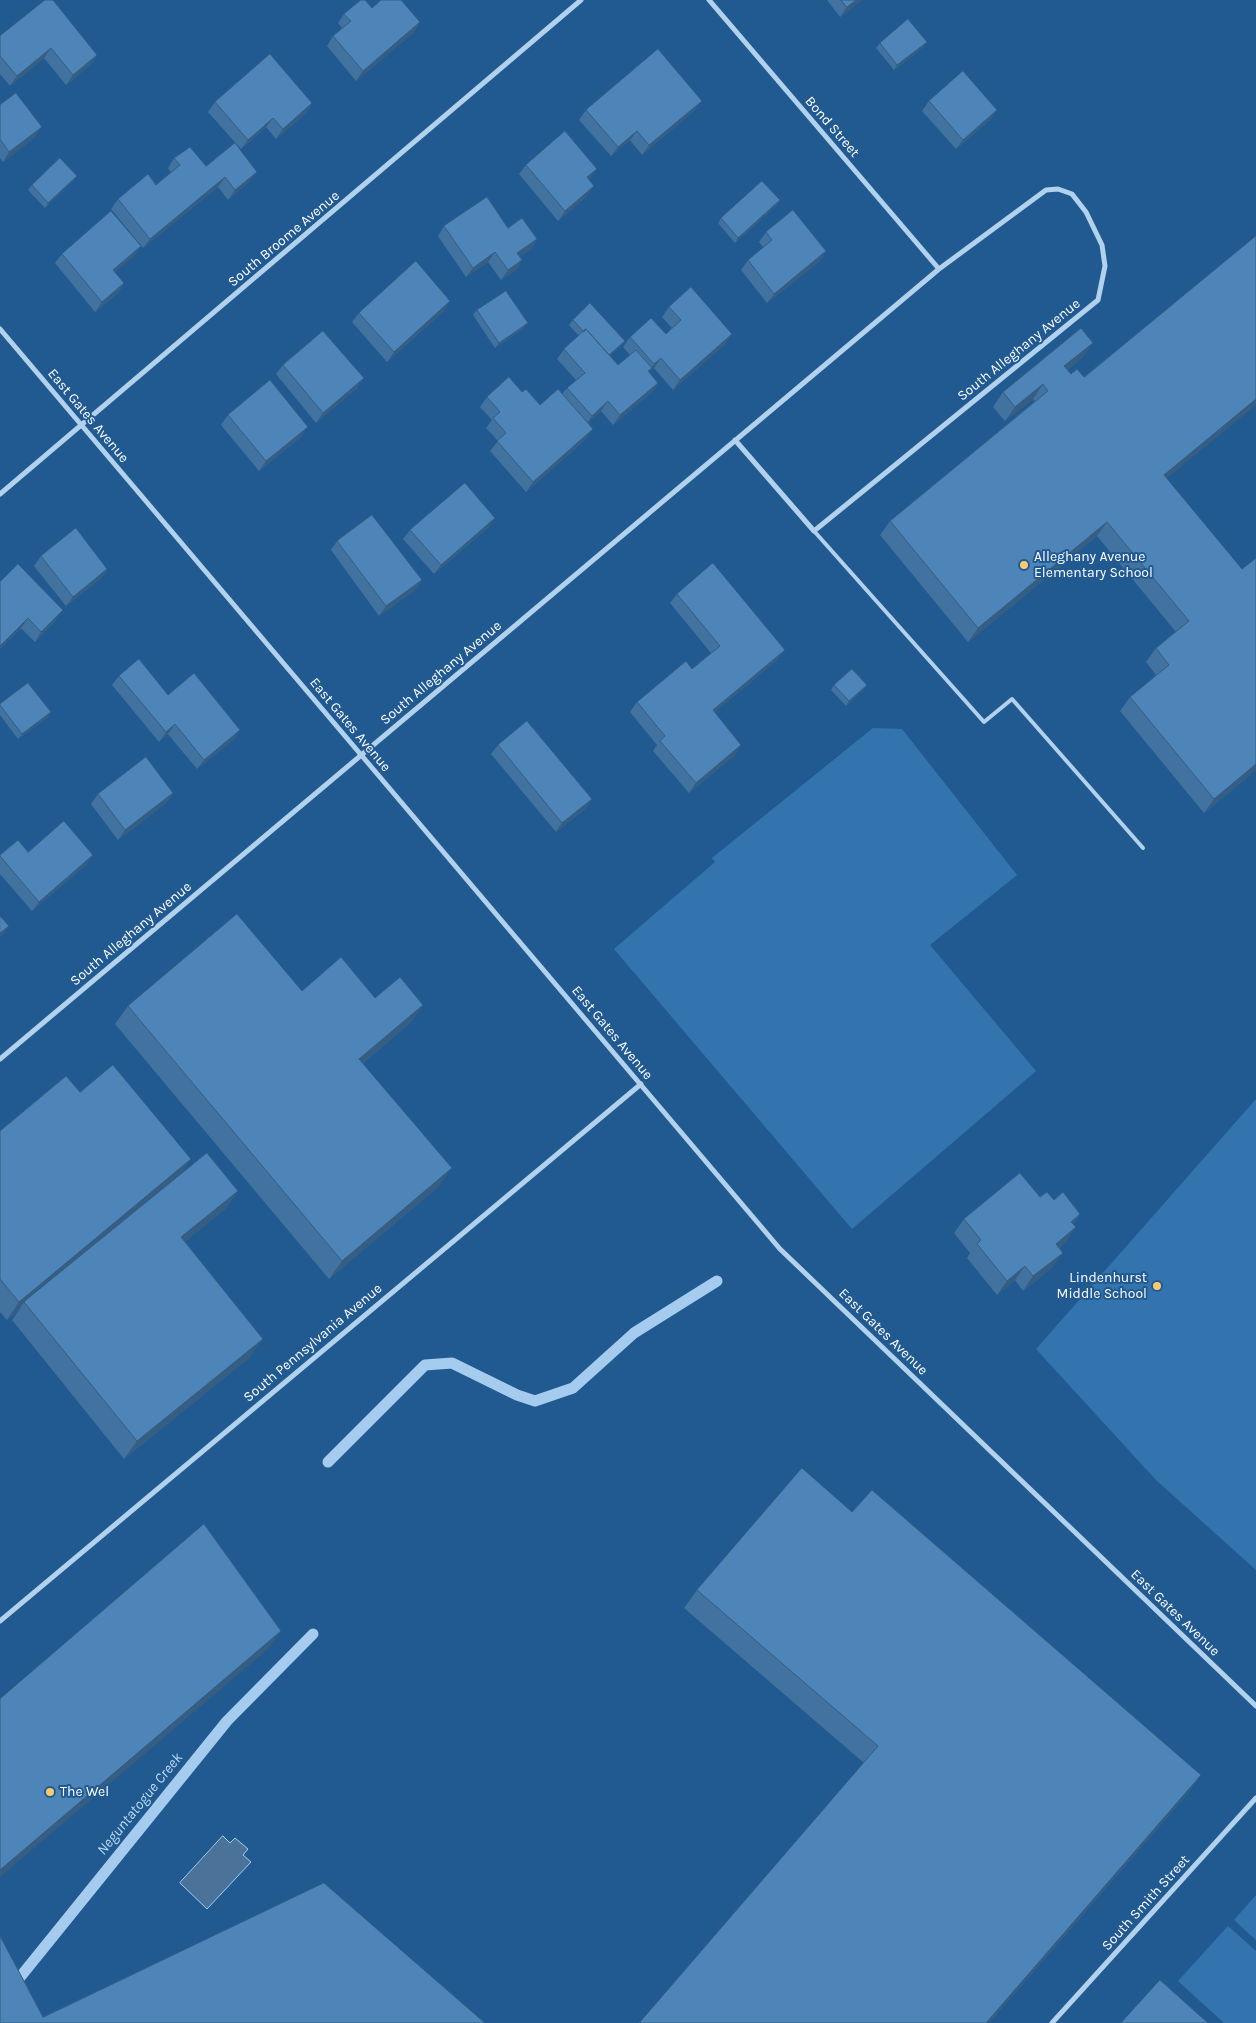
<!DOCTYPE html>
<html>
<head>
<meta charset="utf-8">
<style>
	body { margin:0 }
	canvas { display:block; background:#205a91 }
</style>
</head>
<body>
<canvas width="1256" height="2023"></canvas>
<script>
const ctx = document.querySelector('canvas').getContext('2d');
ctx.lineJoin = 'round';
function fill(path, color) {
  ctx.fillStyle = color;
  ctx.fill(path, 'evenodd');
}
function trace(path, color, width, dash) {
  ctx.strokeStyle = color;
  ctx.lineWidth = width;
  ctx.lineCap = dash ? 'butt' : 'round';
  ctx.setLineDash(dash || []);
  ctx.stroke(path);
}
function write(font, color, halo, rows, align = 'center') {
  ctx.font = font + ' Karla,sans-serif';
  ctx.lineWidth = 4;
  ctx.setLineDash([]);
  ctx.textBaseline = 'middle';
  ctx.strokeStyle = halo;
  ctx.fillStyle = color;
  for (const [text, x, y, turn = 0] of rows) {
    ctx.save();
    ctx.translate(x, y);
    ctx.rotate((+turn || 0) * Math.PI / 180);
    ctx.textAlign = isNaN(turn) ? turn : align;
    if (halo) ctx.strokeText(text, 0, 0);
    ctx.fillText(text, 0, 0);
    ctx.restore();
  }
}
const green = new Path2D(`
	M873 728 902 729 1017 875 930 945 1036 1071 852 1229 614 949 715 862 712 858Z
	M1256 1099V1570L1156 1480 1036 1349Z
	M1256 1895V1940L1234 1920Z
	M1228 1926 1256 1951V2023H1224L1178 1981Z`);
const water = new Path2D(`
	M223 1836 230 1843 235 1838 248 1849 243 1855 251 1862 207 1909 180 1883Z`);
const stream = new Path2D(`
	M328 1462 425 1365 452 1363 517 1395 535 1401 573 1388 634 1333 717 1281
	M0 2002 227 1721 313 1634`);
const service = new Path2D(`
	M814 531 984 722 1012 699 1143 848`);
const minor = new Path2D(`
	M709 0 939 269
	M0 329 780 1249 1256 1706
	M0 494 581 0
	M0 1059 939 269 1046 190 1058 189 1072 194 1086 212 1102 245 1105 266 1098 300 814 531 735 440
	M0 1621 641 1084
	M1052 2023 1256 1798`);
const wall = new Path2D(`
	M827 0H862L840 17Z
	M372 8 420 22 414 32 356 81 327 46 333 36 342 28 338 23 344 14Z
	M0 36 97 55 90 65 66 85 44 58 10 86 0 74Z
	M927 42 923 47 894 70 876 48 880 43Z
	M929 101 997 110 990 120 956 149 922 111Z
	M215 102 312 103 306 113 276 139 266 127 241 149 208 112Z
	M0 105 35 137 3 162 0 158Z
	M586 110H695L642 155 630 140 611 156 579 120Z
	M174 158 206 166 250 181 228 200 218 187 143 248 111 209 118 199 156 185 171 172 168 168Z
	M526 165 590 179 589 180 587 196 558 221 519 174Z
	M77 176 73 181 45 208 28 190 32 185Z
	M780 200 777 205 735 243 718 223 721 218Z
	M444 226 508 228 537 239 531 249 520 256 522 260 516 270 501 280 488 262 466 277 438 236Z
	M766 232 826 251 820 261 767 303 741 270 748 260 764 248 759 242Z
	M141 246 134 256 115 272 124 283 118 293 95 312 55 263 62 254Z
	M669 307 725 344 673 390 654 368 649 372 658 383 651 393 613 425 601 411 588 423 586 439 526 492 490 451 498 441 486 428 492 420 480 407 487 397 522 392 540 405 562 394 567 388 576 380 557 359 564 349 579 336 569 325 573 320 625 341 621 346 610 356 618 365 630 355 623 347 630 337 666 334 672 328 662 317Z
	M477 310 524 328 495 348 473 315Z
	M444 311 387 362 352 322 359 313Z
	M1083 357 1067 370 1167 478 1256 770 1204 813 1120 711 1130 697 1156 675 1146 662 1156 648 1176 632 1097 536 968 642 880 535 890 521 1035 401 1033 399 1005 421 993 407 1003 392Z
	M283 365 357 388 316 423 276 374Z
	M228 415 301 437 259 471 221 425Z
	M489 527 434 574 403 539 410 530Z
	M337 541 422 580 415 590 379 616 331 550Z
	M41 556 107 569 101 578 66 606 34 566Z
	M0 582 56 620 35 642 21 628 0 649Z
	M677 594 778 659 715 712 735 755 689 793 653 751 657 745 630 712 637 702 692 669 711 653 670 603Z
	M119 676 168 695 240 730 233 740 197 769 168 734 159 742 112 685Z
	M834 685H867L863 690 846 706 831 690Z
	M0 704 48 717 18 739 0 715Z
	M498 745 592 799 585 809 556 832 491 754Z
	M173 793 166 803 118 840 91 804 98 794Z
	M0 855 86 865 32 911 0 874Z
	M302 991 375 998 423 1005 410 1023 363 1063 439 1186 329 1279 115 1024 128 1006Z
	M80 1092 179 1176 238 1191 225 1209 184 1242 250 1357 124 1459 12 1320 19 1310 7 1320 0 1312V1131Z
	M1040 1197 1054 1200 1080 1214 1073 1224 1066 1242 1059 1248 1053 1267 1023 1291 1015 1280 997 1295 967 1258 970 1253 954 1233 964 1219Z
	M852 1512 1188 1793 989 2023H639L864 1763 684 1608 697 1590Z`);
const shadedWall = new Path2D(`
	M856 0H862L840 17 847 7Z
	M420 22 414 32 356 81 363 71Z
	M927 42 923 47 894 70 897 65Z
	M51 48 44 58 10 86 17 76Z
	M97 55 90 65 66 85 73 75Z
	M702 101 695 110 642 155 649 145Z
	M312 103 306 113 276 139 283 129Z
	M997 110 990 120 956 149 963 140Z
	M273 118 266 127 241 149 248 140Z
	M42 127 35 137 3 162 9 152Z
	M637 131 630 140 611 156 618 147Z
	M597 169 590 179 580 187 587 177Z
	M257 172 250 181 228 200 235 190Z
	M77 176 73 181 45 208 48 203Z
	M225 177 218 187 143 248 150 239Z
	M594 186 587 196 558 221 565 211Z
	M780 200 777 205 735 243 738 238Z
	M537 239 531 249 510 263 517 253Z
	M141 246 134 256 106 280 113 270Z
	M826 251 820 261 767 303 774 294Z
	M495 252 488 262 466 277 473 268Z
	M522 260 516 270 501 280 508 270Z
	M124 283 118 293 95 312 102 302Z
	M450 301 444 311 387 362 394 352Z
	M528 323 524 328 495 348 499 343Z
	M732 334 725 344 673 390 680 380Z
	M625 341 621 346 604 362 607 357Z
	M1093 343 1083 357 1054 380 1064 366Z
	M661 358 654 368 647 374 654 364Z
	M364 378 357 388 316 423 323 413Z
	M658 383 651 393 613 425 620 415Z
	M1043 384 1033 399 1005 421 1015 407Z
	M1256 399V405L1154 489 1164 475Z
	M608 401 601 411 585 426 592 416Z
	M308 427 301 437 259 471 266 461Z
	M593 429 586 439 526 492 533 482Z
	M495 518 489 527 434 574 441 565Z
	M1107 522 1097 536 968 642 978 628Z
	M107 569 101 578 66 606 73 597Z
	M422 580 415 590 379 616 386 606Z
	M63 610 56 620 35 642 41 632Z
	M28 618 21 628 0 649V646Z
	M785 650 778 659 706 720 713 710Z
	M867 685 863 690 846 706 849 701Z
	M51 712 48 717 18 739 22 734Z
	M175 724 168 734 159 742 166 732Z
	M240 730 233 740 197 769 204 760Z
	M741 745 735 755 689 793 696 783Z
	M1256 764V770L1204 813 1214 799Z
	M173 793 166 803 118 840 125 830Z
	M592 799 585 809 556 832 562 823Z
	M93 855 86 865 32 911 39 902Z
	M9 926 2 936 0 937V933Z
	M423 1005 410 1023 346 1077 359 1059Z
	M191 1159 179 1177 24 1302 19 1310 7 1320 19 1302Z
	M452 1168 439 1186 329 1279 342 1261Z
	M238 1191 225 1209 168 1256 181 1237Z
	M1080 1214 1070 1228 1071 1222Z
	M1076 1227 1066 1242 1046 1258 1056 1244Z
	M1063 1253 1053 1267 1023 1291 1033 1276Z
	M1025 1266 1015 1280 997 1295 1007 1281Z
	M263 1339 250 1357 124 1459 137 1441Z
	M281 1631 268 1649 0 1877V1870Z
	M1201 1775 1188 1793 989 2023H986Z`);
const building = new Path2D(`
	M45 0H53L97 55 73 75 51 48 17 76 0 56V36Z
	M361 0H365L372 8 381 0H401L420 22 363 71 333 36 351 21 344 14Z
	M841 0H856L847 7Z
	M908 19 927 42 897 65 880 43Z
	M658 49 702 101 649 145 637 131 618 147 586 110Z
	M270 54 312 103 283 129 273 118 248 140 215 102Z
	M963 71 997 110 963 140 929 101Z
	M16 93 42 127 9 152 0 139V105Z
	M565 131 597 169 587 177 594 186 565 211 526 165Z
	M235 143 257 172 235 190 225 177 150 239 118 199 148 174 156 185 180 165 174 158 190 147 206 166Z
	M60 158 77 176 48 203 32 185Z
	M762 181 780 200 738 238 721 218Z
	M487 197 508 228 522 218 537 239 517 253 522 260 508 270 495 252 473 268 444 226Z
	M793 210 826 251 774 294 748 260 772 240 766 232Z
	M111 211 141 246 113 270 124 283 102 302 62 254Z
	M1256 236V399L1164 475 1242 569 1256 558V764L1214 799 1130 697 1169 665 1156 648 1189 621 1107 522 978 628 890 521 1048 391 1043 384 1015 407 1003 392 1081 328 1093 343 1064 366 1071 374 1077 369 1084 377Z
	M416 261 450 301 394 352 359 313Z
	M691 287 732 334 680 380 661 358 654 364 630 337 651 318 666 334 681 320 669 307Z
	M506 291 528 323 499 343 477 310Z
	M590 303 625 341 609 355 586 329 584 332 573 320Z
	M586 329 618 365 636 350 652 368 648 371 658 383 620 415 608 401 592 416 567 388 585 373 564 349Z
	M323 331 364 378 323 413 283 365Z
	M509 377 522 392 526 389 540 405 558 389 593 429 533 482 497 441 506 433 493 418 500 412 487 397Z
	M270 380 308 427 266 461 228 415Z
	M465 483 495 518 441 565 410 530Z
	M372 515 422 580 386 606 337 541Z
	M76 528 107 569 73 597 41 556Z
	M713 563 785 650 713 710 741 745 696 783 660 741 665 736 637 702 686 661 692 669 720 646 677 594Z
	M18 564 63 610 41 632 28 618 0 646V582Z
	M139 659 168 695 194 673 240 730 204 760 175 724 166 732 119 676Z
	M852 669 867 685 849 701 834 685Z
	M28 683 51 712 22 734 0 705V704Z
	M527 721 592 799 562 823 498 745Z
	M146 757 173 793 125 830 98 794Z
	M64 821 93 855 39 902 0 856V855L18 840 28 852Z
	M237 914 302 991 341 957 375 998 400 977 423 1005 359 1059 452 1168 342 1261 128 1006Z
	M0 916 9 926 0 933Z
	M113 1065 191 1159 19 1302 0 1279V1131L66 1076 80 1092Z
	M207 1153 238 1191 181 1237 263 1339 137 1441 24 1302Z
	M1020 1173 1040 1197 1047 1192 1054 1200 1063 1192 1080 1214 1071 1222 1076 1227 1056 1244 1063 1253 1033 1276 1025 1266 1007 1281 977 1244 981 1240 964 1219Z
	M802 1468 852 1512 872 1490 1201 1775 986 2023H641L640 2022 878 1746 697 1590Z
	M204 1524 281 1631 0 1870V1699Z
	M324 1883 485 2023H0V1936L43 2017Z
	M1160 1980 1208 2023H1121Z`);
const markers = [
	[1024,565,5,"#fac972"],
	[1157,1286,5,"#fac972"],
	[50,1792,5,"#fac972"]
];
const streetNames = [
	["Bond Street",832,127,49],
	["South Broome Avenue",284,239,-40],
	["South Alleghany Avenue",1019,350,-39],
	["East Gates Avenue",88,416,50],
	["South Alleghany Avenue",441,673,-40],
	["East Gates Avenue",350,725,50],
	["South Alleghany Avenue",131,934,-40],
	["East Gates Avenue",612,1033,50],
	["East Gates Avenue",883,1332,44],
	["South Pennsylvania Avenue",313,1343,-40],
	["East Gates Avenue",1175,1613,44],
	["South Smith Street",1146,1903,-48]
];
const poiNames = [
	["Alleghany Avenue",1034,557],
	["Elementary School",1034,573],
	["Lindenhurst",1147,1278,"right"],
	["Middle School",1147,1294,"right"],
	["The Wel",60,1792]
];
const waterNames = [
	["Neguntatogue Creek",140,1804,-51]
];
fill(green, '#3474ae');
fill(water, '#4b739a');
trace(water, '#a5ccee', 1);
trace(stream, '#a5ccee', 11);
trace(service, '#b1d1ed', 4);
trace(minor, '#b1d1ed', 5);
fill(wall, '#42729f');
fill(shadedWall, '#365d82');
fill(building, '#4d85b9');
trace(building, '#365d82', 1);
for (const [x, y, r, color] of markers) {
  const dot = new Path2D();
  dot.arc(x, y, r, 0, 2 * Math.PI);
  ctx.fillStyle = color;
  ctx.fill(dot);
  trace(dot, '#205a91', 2);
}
write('14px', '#fff', '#205a91', streetNames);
write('14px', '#fff', '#205a91', poiNames, 'left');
write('italic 15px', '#bddaf4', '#205a91', waterNames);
</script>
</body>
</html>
